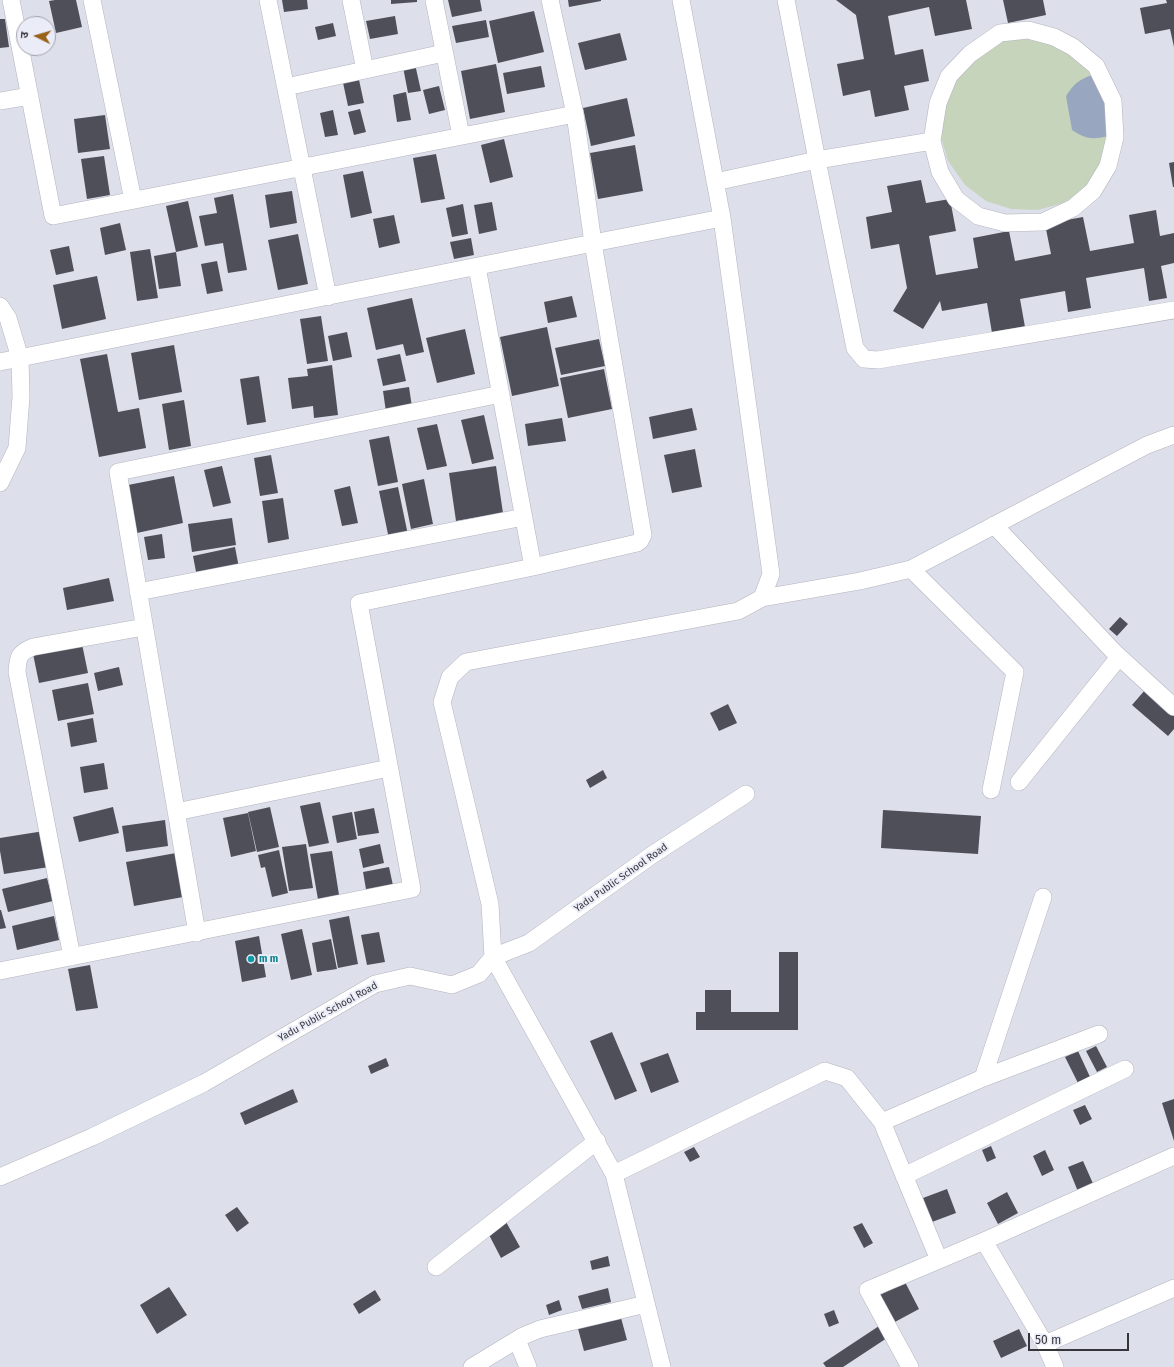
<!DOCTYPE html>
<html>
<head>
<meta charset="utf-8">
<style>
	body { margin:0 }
	#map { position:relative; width:1174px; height:1367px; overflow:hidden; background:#dddfea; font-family:"Fira Sans","Noto Sans Devanagari",sans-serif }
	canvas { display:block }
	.north { position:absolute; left:16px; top:16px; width:40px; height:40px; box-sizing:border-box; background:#eaecf8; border:1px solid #a2a3ac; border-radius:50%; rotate:275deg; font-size:11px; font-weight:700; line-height:16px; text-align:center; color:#35363a }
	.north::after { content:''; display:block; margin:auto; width:14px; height:18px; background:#98621b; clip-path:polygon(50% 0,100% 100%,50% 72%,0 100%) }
	.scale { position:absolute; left:1028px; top:1333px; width:101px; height:18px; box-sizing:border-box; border:2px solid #35363a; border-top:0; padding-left:5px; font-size:12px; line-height:14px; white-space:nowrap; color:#35363a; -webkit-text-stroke:3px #eaecf8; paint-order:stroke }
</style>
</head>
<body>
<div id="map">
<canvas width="1174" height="1367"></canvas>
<div class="north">उ</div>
<div class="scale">50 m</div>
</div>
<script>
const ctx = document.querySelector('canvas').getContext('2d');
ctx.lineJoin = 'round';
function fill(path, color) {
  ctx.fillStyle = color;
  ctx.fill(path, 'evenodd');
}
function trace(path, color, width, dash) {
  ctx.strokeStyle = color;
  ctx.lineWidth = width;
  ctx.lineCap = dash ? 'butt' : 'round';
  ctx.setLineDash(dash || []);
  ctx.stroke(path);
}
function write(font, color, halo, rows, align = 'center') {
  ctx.font = font + ' "Fira Sans",sans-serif';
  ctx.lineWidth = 4;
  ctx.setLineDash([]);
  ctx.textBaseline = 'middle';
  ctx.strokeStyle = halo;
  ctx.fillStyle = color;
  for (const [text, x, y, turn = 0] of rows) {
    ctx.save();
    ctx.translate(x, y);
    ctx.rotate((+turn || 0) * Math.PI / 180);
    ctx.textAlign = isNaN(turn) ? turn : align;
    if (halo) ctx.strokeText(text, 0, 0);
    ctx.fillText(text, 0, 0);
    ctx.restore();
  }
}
const green = new Path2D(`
	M1049 36 1096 67 1113 143 1086 189 1063 203 1038 210 1011 209 986 201 965 185 948 161 940 134 951 78 993 40Z`);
const water = new Path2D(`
	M1092 75 1106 98 1108 136C1092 140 1086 139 1072 130L1066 96C1074 84 1078 80 1092 75Z`);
const building = new Path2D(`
	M55 0H76L82 27 56 33 49 1Z
	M282 0H307L308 9 284 12Z
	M391 0H417V2L391 4Z
	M448 0H480L482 11 452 17Z
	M568 0H601V1L569 7Z
	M836 0H966L972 29 935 36 929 7 888 16 895 55 923 49 929 81 904 86 909 110 875 117 870 90 843 96 837 64 864 59 856 15Z
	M1003 0H1043L1046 15 1008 23Z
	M1166 0H1174V47L1170 29 1145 34 1140 8 1167 3Z
	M534 11 544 52 498 63 489 21Z
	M395 16 398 34 370 39 366 21Z
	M0 19H5L9 47 0 48Z
	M486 20 489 37 456 43 452 26Z
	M333 23 336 36 318 40 315 27Z
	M620 33 627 60 585 70 578 43Z
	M415 64 421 91 408 93 403 67Z
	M496 64 505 112 470 119 461 71Z
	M541 66 545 87 507 94 503 73Z
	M358 75 364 103 348 106 342 78Z
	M439 86 445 110 429 114 423 90Z
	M406 92 411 120 397 122 393 95Z
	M627 98 635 136 591 146 583 108Z
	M360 109 366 132 354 135 348 112Z
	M333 110 338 135 325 137 320 113Z
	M105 115 110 149 78 153 74 119Z
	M504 139 513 177 490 183 481 145Z
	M635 145 643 191 598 199 590 153Z
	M436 154 445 199 421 203 413 158Z
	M104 156 110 195 87 199 81 159Z
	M1174 162V187H1173L1169 163Z
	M363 171 372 213 351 218 343 175Z
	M921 180 926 203 950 199 956 231 929 236 936 275 978 268 973 238 1009 231 1015 261 1051 254 1045 224 1083 217 1090 251 1134 243 1129 215 1156 210 1160 236 1174 233V263L1161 266 1167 298 1149 301 1144 268 1086 278 1091 308 1068 312 1065 291 1020 299 1025 327 992 333 987 303 942 311 940 301 923 329 893 311 907 288 899 244 871 249 866 217 892 212 887 186Z
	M292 191 297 223 270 228 265 195Z
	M233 194 247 270 228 273 223 243 205 246 199 216 217 213 214 198Z
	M188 201 198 247 176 252 166 206Z
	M492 202 497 230 479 234 474 205Z
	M463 204 468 234 452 237 446 208Z
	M394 215 400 243 379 248 373 219Z
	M120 223 126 250 105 255 100 228Z
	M298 234 308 284 278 290 268 240Z
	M471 238 474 255 454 259 450 242Z
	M69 246 74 271 56 275 50 250Z
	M150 249 158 298 137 301 130 252Z
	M176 252 181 286 159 289 154 256Z
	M217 261 223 291 207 294 201 264Z
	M97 276 106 319 62 329 53 285Z
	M572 296 577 317 548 323 544 302Z
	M412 298 424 352 406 356 403 344 376 350 367 308Z
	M321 316 328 361 307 364 300 319Z
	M547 327 559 386 512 396 500 337Z
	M465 329 475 374 437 383 426 338Z
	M347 332 352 357 333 361 328 336Z
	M599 339 605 366 561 375 555 348Z
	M174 345 182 392 139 400 131 353Z
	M107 354 118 412 139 408 146 448 99 457 80 359Z
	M400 354 406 381 383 386 377 359Z
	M332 365 338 415 314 418 313 406 292 409 288 378 308 376 307 369Z
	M604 369 612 409 568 418 560 378Z
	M259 376 266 422 247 425 240 379Z
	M409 387 412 407 386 412 383 391Z
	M184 400 191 446 169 450 162 404Z
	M692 408 697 430 653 439 649 417Z
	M484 415 494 459 472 464 461 420Z
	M562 418 566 441 528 446 525 424Z
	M437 424 447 466 427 470 417 428Z
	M389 436 398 482 378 486 369 440Z
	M695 449 702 487 672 493 664 455Z
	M271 455 278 493 260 496 254 458Z
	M222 466 231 503 213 507 204 470Z
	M496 466 503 513 456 521 449 473Z
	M174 476 183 523 137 533 128 485Z
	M424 479 433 524 411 529 402 484Z
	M350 486 358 523 342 526 334 490Z
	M398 487 408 535 389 539 379 491Z
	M283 498 289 539 268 543 262 501Z
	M232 518 236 545 192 552 188 524Z
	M162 534 165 558 148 560 144 537Z
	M235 547 239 568 197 577 193 556Z
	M109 578 114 601 67 610 63 588Z
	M1120 617 1128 624 1117 636 1109 629Z
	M82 644 88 673 39 683 33 654Z
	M119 667 123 685 98 691 94 673Z
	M88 683 94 714 58 721 52 690Z
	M1145 690 1174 715V729L1168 736 1132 705Z
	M728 704 737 723 719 731 710 713Z
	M93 718 97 742 71 747 67 723Z
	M104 763 108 789 84 793 80 767Z
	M603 770 607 778 590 788 586 780Z
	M320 802 329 843 309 847 300 806Z
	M113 807 119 833 79 842 73 817Z
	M270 807 279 847 257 852 248 812Z
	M374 808 379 833 358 836 354 812Z
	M883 810 981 816 978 854 881 848Z
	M352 812 357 839 337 843 332 816Z
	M248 813 256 851 231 857 223 818Z
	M165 820 168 846 126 852 122 826Z
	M44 831 49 867 4 874 0 851V838Z
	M306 844 313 888 289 891 282 847Z
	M380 844 384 863 363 868 359 849Z
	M279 850 288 893 272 897 265 867 261 868 258 855Z
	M332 851 340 901 319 905 310 854Z
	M176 853 183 897 134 906 126 862Z
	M389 867 394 890 367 895 363 872Z
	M47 878 53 901 8 912 2 889Z
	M0 910H1L6 928 0 929Z
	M54 916 59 940 17 950 12 926Z
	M349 916 358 964 338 968 329 920Z
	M302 929 312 975 291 980 281 934Z
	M379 932 385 962 367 965 361 935Z
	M259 936 266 977 242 982 235 941Z
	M331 939 337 969 317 972 312 943Z
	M779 952H798V1030H696V1012H705V990H731V1012H779Z
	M90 965 98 1008 76 1011 68 969Z
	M612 1032 637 1091 615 1100 590 1041Z
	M1096 1046 1107 1067 1097 1072 1086 1051Z
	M1078 1051 1091 1079 1079 1085 1065 1057Z
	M668 1053 679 1082 651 1093 640 1063Z
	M386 1058 389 1066 371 1074 368 1066Z
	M293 1089 298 1102 245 1125 240 1113Z
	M1174 1099V1141L1162 1103Z
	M1085 1105 1092 1119 1080 1125 1073 1110Z
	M991 1146 996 1158 987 1162 982 1150Z
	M694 1147 700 1157 690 1162 684 1152Z
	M1045 1150 1054 1170 1042 1176 1033 1156Z
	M1083 1161 1095 1188 1079 1194 1068 1167Z
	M947 1189 956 1213 932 1222 923 1198Z
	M1007 1192 1018 1213 998 1224 987 1203Z
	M237 1207 249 1223 237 1232 225 1215Z
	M505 1220 520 1247 501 1258 486 1229Z
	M862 1223 873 1243 864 1248 853 1227Z
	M608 1256 610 1266 592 1270 590 1261Z
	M905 1282 919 1309 893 1323 878 1296Z
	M169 1287 187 1315 157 1334 140 1305Z
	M608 1288 611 1302 582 1309 578 1296Z
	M375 1290 381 1300 359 1314 353 1304Z
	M559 1300 562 1310 549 1315 546 1305Z
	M834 1310 839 1323 829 1327 824 1314Z
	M620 1314 627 1340 584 1351 577 1325Z
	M879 1326 887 1338 843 1367H826L823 1363Z
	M1019 1329 1027 1346 1001 1358 993 1341Z`);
const minor = new Path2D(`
	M11 0 53 216 575 114
	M92 0 133 200
	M268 0 328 297
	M351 0 365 70
	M434 0 461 136
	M786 0 817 160 855 348 864 359 878 360 1174 310
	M286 87 444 53
	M0 101 30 96
	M715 182 817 160 932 141 940 172 956 199 978 216 1005 223 1043 222 1073 208 1093 191 1108 166 1115 137 1113 101 1096 66 1073 47 1054 37 1028 30 1000 33 970 54 949 76 938 103 932 141
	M477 267 533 567
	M0 306 8 318 20 358 21 397 17 448 0 483
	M0 362 593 243 722 218
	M994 525 1115 653 1174 707
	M911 569 1015 672 991 790
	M138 592 524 517
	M762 598 860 581 911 569 1147 445 1174 435
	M1019 782 1119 657
	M176 812 389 768
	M197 933 118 472 501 394
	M72 957 17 672C18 656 19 653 33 647L144 627
	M0 971 412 889 359 603 533 567 637 543 640 541 643 535 593 243 575 114 550 0
	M983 1078 1043 897
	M882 1122 983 1078 1099 1034
	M614 1174 825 1071 847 1078 882 1122 939 1260
	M904 1176 1125 1069
	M0 1177 92 1137 204 1083 375 984 410 976 452 985 479 974 493 957 529 943 652 855 746 794
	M984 1241 1045 1344 1055 1367
	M436 1267 597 1141
	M517 1340 528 1367
	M1045 1344 1174 1288
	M472 1367 523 1336 540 1329 646 1304
	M662 1367 614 1174 493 957 490 904 442 702 450 677 466 662 738 611 762 598 771 574 722 218 681 0
	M910 1367 868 1290 984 1241 1174 1156`);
const markers = [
	[251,959,4,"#0f9aa8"]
];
const streetNames = [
	["Yadu Public School Road",621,878,-35],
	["Yadu Public School Road",328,1012,-29]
];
const cultureNames = [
	["m m",259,959]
];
fill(green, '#c7d4bc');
fill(water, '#99a6bf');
fill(building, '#4e4f59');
trace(minor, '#b2b4bf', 18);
trace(minor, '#fff', 17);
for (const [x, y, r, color] of markers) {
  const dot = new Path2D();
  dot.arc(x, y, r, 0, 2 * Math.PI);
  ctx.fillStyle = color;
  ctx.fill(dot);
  trace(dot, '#eaecf8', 1.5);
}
write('10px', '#35363a', '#eaecf8', streetNames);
write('bold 10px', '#0d838f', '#eaecf8', cultureNames, 'left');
</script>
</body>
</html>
